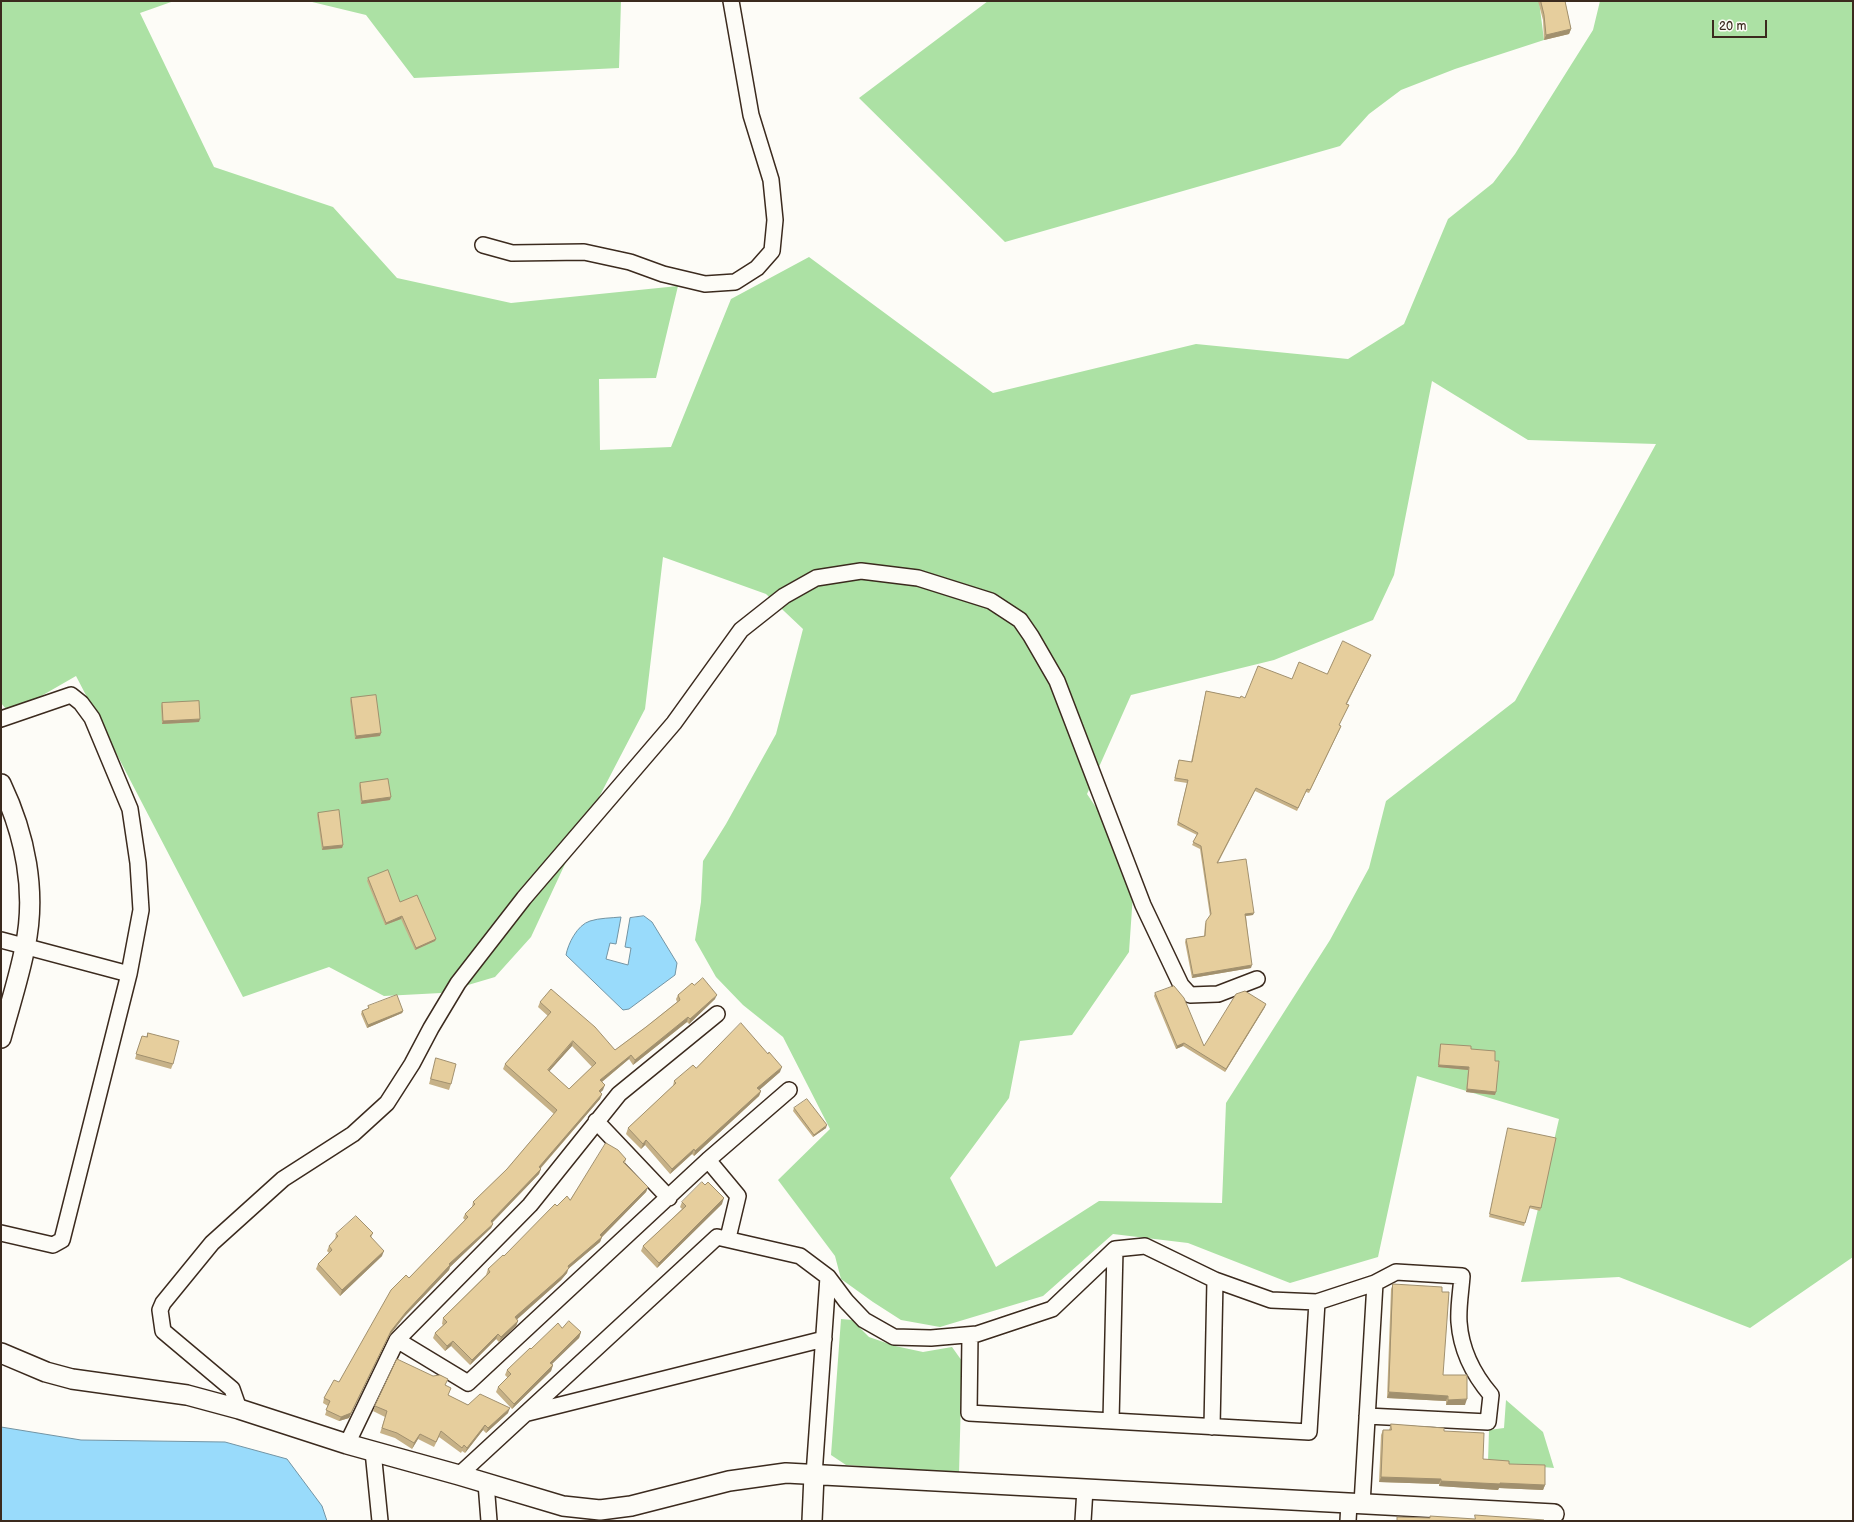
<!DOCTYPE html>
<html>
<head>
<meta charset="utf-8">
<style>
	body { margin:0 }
	#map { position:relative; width:1854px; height:1522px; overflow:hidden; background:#fdfcf7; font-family:"Balsamiq Sans",sans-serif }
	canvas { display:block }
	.frame { position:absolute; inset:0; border:2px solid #3b2a1e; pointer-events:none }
	.scale { position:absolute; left:1712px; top:20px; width:55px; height:18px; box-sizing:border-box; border:2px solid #3b2a1e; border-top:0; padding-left:5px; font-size:12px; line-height:14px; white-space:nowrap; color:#3b2a1e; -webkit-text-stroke:3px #fdfcf7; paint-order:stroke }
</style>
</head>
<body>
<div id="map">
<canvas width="1854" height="1522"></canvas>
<div class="frame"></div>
<div class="scale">20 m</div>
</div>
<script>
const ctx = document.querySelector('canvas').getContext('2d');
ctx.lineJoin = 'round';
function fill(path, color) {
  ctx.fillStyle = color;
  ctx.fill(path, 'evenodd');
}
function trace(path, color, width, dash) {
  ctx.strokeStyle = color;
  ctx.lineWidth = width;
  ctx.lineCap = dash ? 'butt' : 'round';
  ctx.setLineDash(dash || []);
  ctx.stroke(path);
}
const green = new Path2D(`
	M1 1H174L140 13 214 167 333 207 397 278 511 303 678 286 656 378 599 379 600 450 671 447 731 299 809 257 993 393 1196 344 1348 359 1404 324 1448 219 1493 183 1515 154 1593 30 1600 1H1853V1257L1750 1328 1619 1277 1521 1282 1559 1119 1417 1076 1378 1257 1290 1283 1188 1243 1113 1234 1043 1296 940 1327 901 1320 873 1302 841 1279 835 1256 778 1180 830 1129 783 1037 743 1005 716 977 695 940 701 902 703 861 726 824 776 734 803 629 766 594 663 557 645 709 572 849 531 937 495 977 441 993 384 996 329 967 243 997 76 676 10 714 1 703ZM1432 381 1528 440 1656 444 1515 701 1386 801 1369 868 1330 940 1226 1103 1222 1203 1099 1201 996 1267 950 1178 1009 1098 1020 1041 1072 1035 1129 952 1135 865 1087 794 1131 695 1274 660 1373 620 1394 575Z
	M308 1H621L619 68 414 78 366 15Z
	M988 1H1539L1544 40 1455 69 1401 90 1369 114 1340 146 1005 242 859 98Z
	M841 1319 852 1320 869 1337 895 1346 923 1352 952 1347 962 1361 959 1473 846 1465 831 1455Z
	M1506 1400 1543 1432 1554 1468 1488 1462 1489 1430 1504 1428Z`);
const water = new Path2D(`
	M644 916 652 922 677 963 675 975 629 1009 623 1010 566 955C568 944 577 925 590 921 599 918 611 918 621 917L616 944 610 943 606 959 628 965 631 948 625 947 630 918Z
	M1 1427 81 1440 225 1442 287 1459 322 1506 327 1521H1Z`);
const minor = new Path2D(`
	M483 245 512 253 584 252 630 262 663 274 705 284 735 282 757 268 772 251 775 220 771 180 751 115 731 1
	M1 719 71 695 81 703 92 718 130 809 138 863 141 910 129 974 62 1240 53 1245 1 1233
	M1 940 129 974
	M596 1121 669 1198
	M708 1160 738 1196 728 1238
	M970 1335 969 1413 1309 1432 1317 1302
	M397 1340 468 1383 708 1160 789 1090
	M239 1409 232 1389 163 1331 160 1310 163 1303 212 1243 283 1179 353 1134 387 1103 412 1064 431 1028 458 983 524 898 674 723 741 630 784 596 816 578 861 571 918 578 991 601 1020 620 1031 636 1057 681 1143 905 1181 985 1190 995 1218 994 1257 979
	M528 1413 824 1339
	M1111 1421 1115 1249
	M1212 1427 1215 1280
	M347 1444 397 1340 530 1205 619 1094 717 1014
	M373 1451 380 1521
	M459 1475 717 1237 800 1256 828 1277 846 1301 864 1320 894 1337 931 1338 977 1334 1052 1309 1115 1249 1145 1246 1215 1280 1271 1300 1317 1302 1375 1283 1396 1272 1462 1276C1461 1291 1458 1307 1459 1322 1461 1350 1473 1374 1491 1395L1488 1422 1367 1416
	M814 1475 828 1277
	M486 1483 489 1521
	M1362 1504 1375 1283
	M1083 1521 1085 1489
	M1348 1521 1349 1503`);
const tertiary = new Path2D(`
	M1 784C25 834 37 892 25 947 19 978 9 1008 1 1038
	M1 1353 46 1372 72 1379 187 1395 239 1409 347 1444 459 1475 563 1506 600 1510 631 1506 729 1481 786 1473 1554 1514
	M812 1521 814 1475`);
const wall = new Path2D(`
	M1538 1H1565L1571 29 1569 34 1544 40 1543 20Z
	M1371 655 1347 704 1349 705 1339 725 1341 726 1340 729 1309 793 1306 792 1297 811 1255 791 1218 863 1253 915 1246 916 1251 968 1192 978 1185 942 1186 939 1204 936 1205 924 1210 916 1200 849 1192 845 1197 835 1177 825 1187 783 1174 781 1179 760 1191 762 1206 691 1240 698H1245L1292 679 1327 674Z
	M351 698 380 736 355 739 350 701Z
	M162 703 199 722 162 724 161 706Z
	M360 783 390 800 361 804 359 786Z
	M318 813 343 845 342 848 322 850 317 815Z
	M368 878 400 902 436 939 435 941 415 950 401 919 385 925 367 881Z
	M694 985 715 999 689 1024 687 1022 633 1065 629 1059 602 1082 603 1090 600 1092 602 1094 600 1099 541 1168 539 1174 492 1223 493 1224 491 1228 450 1267 449 1270 404 1317 389 1336 349 1418 339 1421 325 1415 328 1406 323 1403 324 1398 339 1382 409 1278 465 1220 463 1218 465 1214 472 1207 473 1202 507 1169 554 1114 503 1069 505 1064 548 1016 538 1007 540 1002 615 1050 646 1027 677 1002 676 999 678 995ZM572 1046 592 1067 569 1089 549 1071Z
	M1155 993 1204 1046 1265 1007 1225 1072 1183 1046 1176 1049 1154 996Z
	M368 1006 403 1011 402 1013 367 1028 361 1014 362 1011 368 1009Z
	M148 1033 173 1064 171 1069 135 1059 142 1036 146 1037Z
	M1441 1044 1471 1049 1495 1061V1095L1466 1092 1468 1070 1438 1067 1440 1046Z
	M436 1058 451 1084 449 1090 429 1084Z
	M780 1072 759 1090 761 1091 759 1096 694 1156 692 1154 670 1174 645 1145 641 1149 626 1134 628 1128 673 1086 674 1081Z
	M794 1108 826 1128 813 1137 793 1111Z
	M1508 1128 1541 1208 1540 1211 1529 1208 1524 1226 1489 1217Z
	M626 1159 625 1163 648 1187 646 1192 602 1237 600 1242 568 1269 567 1273 561 1280 517 1319 518 1321 516 1326 499 1342 496 1339 470 1365 451 1346 445 1351 433 1338 435 1333 443 1325 442 1324 443 1318 486 1275 488 1269 504 1256 557 1206 570 1200Z
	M682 1202 722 1204 657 1268 641 1251 643 1246 682 1209 680 1207Z
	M373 1233 371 1238 382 1256 340 1296 316 1269 318 1264 329 1253 327 1251 329 1246 335 1240 336 1234Z
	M1393 1284 1442 1292 1443 1375 1465 1405H1446V1401L1387 1398 1391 1289Z
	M562 1328 581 1332 579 1338 551 1364 553 1365 551 1371 512 1409 496 1392 498 1387 508 1378 505 1375 507 1370 531 1349Z
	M446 1385 448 1395 468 1405 508 1413 486 1433 483 1430 465 1453 462 1451 461 1453 439 1437 434 1447 418 1439 412 1449 395 1438 380 1433 385 1417 373 1411 375 1406Z
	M1391 1424 1444 1431 1483 1459 1509 1464 1545 1485 1543 1490 1499 1488 1498 1490 1439 1486V1484L1379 1482 1381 1435 1383 1430H1389Z`);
const shadedWall = new Path2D(`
	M1571 29 1569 34 1544 40 1546 35Z
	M200 719 199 722 162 724 163 721Z
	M381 733 380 736 355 739 356 736Z
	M391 797 390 800 361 804 362 801Z
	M343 845 342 848 322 850 323 847Z
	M1254 913 1253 915 1244 916 1245 914Z
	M402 916 401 919 385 925 386 923Z
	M436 939 435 941 415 950 416 948Z
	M1252 965 1251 968 1192 978 1193 975Z
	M717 995 715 999 689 1024 690 1019Z
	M1266 1004 1265 1007 1225 1072 1226 1069Z
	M403 1011 402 1013 367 1028 368 1025Z
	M688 1017 687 1022 633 1065 635 1060Z
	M573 1041 572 1046 546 1075 548 1070Z
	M1184 1043 1183 1046 1176 1049 1177 1046Z
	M631 1055 629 1059 598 1085 600 1080Z
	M1439 1065 1469 1067 1468 1070 1438 1067Z
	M782 1067 780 1072 756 1093 757 1088Z
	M605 1085 603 1090 597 1096 599 1091Z
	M1467 1089 1496 1092 1495 1095 1466 1092Z
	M761 1091 759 1096 694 1156 695 1151Z
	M602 1094 600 1099 537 1172 539 1167Z
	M827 1125 826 1128 813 1137 814 1135Z
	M646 1140 645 1145 641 1149 643 1144Z
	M694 1149 692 1154 670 1174 672 1169Z
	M541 1169 539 1174 489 1226 491 1221Z
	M648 1187 646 1192 602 1237 600 1242 568 1269 567 1273 561 1280 513 1323 515 1317 600 1235Z
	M724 1198 722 1204 657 1268 659 1263Z
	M493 1224 491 1228 450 1267 449 1270 404 1317 389 1336 349 1418 339 1421 341 1417 391 1331 406 1312 449 1264Z
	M384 1251 382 1256 340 1296 342 1290Z
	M518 1321 516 1326 499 1342 501 1337Z
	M581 1332 579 1338 548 1368 550 1363Z
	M498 1334 496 1339 470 1365 472 1360Z
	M453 1341 451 1346 445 1351 447 1346Z
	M553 1365 551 1371 512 1409 514 1404Z
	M1389 1392 1448 1396 1446 1401 1387 1398Z
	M1467 1399 1465 1405H1446L1448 1400Z
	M510 1408 508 1413 486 1433 488 1428Z
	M485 1425 483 1430 465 1453 467 1448Z
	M420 1434 418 1439 412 1449 414 1443Z
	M1381 1477 1441 1479 1439 1484 1379 1482Z
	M1441 1481 1500 1483 1545 1485 1543 1490 1499 1488 1498 1490 1439 1486Z`);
const building = new Path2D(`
	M1541 1H1565L1571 29 1546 35 1544 15Z
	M1343 641 1371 655 1346 704 1349 705 1339 725 1341 726 1310 790 1307 789 1298 808 1256 788 1217 863 1246 859 1254 913 1245 914 1252 965 1193 975 1186 939 1205 936 1206 921 1211 914 1201 846 1193 842 1198 833 1178 822 1188 780 1175 778 1179 760 1192 762 1206 691 1240 698 1241 696 1245 698 1258 666 1292 679 1299 662 1327 674Z
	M376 695 381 733 356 736 351 698Z
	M199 701 200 719 163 721 162 703Z
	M388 779 391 797 362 801 360 783Z
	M339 810 343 845 323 847 318 813Z
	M388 870 400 902 417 895 436 939 416 948 402 916 386 923 368 878Z
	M703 978 717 995 690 1019 688 1017 635 1060 631 1055 600 1080 605 1085 599 1091 602 1094 539 1167 541 1169 491 1221 493 1224 449 1264 450 1265 406 1312 391 1331 351 1413 341 1417 326 1410 330 1401 324 1398 334 1380 339 1382 391 1290 406 1275 409 1278 468 1217 465 1214 475 1204 473 1202 507 1169 557 1110 505 1064 551 1012 540 1002 551 989 595 1027 615 1050 646 1027 680 1000 678 995 692 983 694 985ZM573 1041 596 1063 569 1089 548 1070Z
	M1174 986 1184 998 1204 1046 1236 994 1245 991 1266 1004 1226 1069 1184 1043 1177 1046 1155 993Z
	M397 995 403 1011 368 1025 362 1011 369 1008 368 1006Z
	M741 1023 768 1054 769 1052 782 1067 757 1088 761 1091 695 1151 694 1149 672 1169 646 1140 643 1144 628 1128 676 1083 674 1081 687 1070 693 1065 696 1068Z
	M148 1033 179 1041 173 1064 136 1054 142 1036 147 1037Z
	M1441 1044 1471 1046V1049L1495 1051V1061H1499L1496 1092 1467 1089 1469 1067 1439 1065Z
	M436 1058 456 1064 451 1084 431 1079Z
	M807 1099 827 1125 814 1135 794 1108Z
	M1508 1128 1556 1138 1541 1208 1530 1206 1525 1223 1490 1214Z
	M606 1143 618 1150 626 1159 623 1162 648 1187 600 1235 602 1237 568 1266 569 1268 563 1275 515 1317 518 1321 501 1337 498 1334 472 1360 453 1341 447 1346 435 1333 447 1322 443 1318 490 1272 488 1269 503 1255 504 1256 555 1204 557 1206 567 1196 570 1200Z
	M702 1182 705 1185 708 1182 724 1198 659 1263 643 1246 686 1206 682 1202Z
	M356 1216 373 1233 370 1236 384 1251 342 1290 318 1264 332 1250 329 1246 338 1236 336 1234Z
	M1393 1284 1442 1287V1292H1449L1443 1375H1467V1399L1448 1400V1396L1389 1392Z
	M569 1321 581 1332 550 1363 553 1365 514 1404 498 1387 511 1374 507 1370 530 1348 531 1349 558 1323 562 1328Z
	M397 1359 433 1376 440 1375 448 1379 445 1385 451 1388 448 1395 468 1405 480 1394 510 1408 488 1428 485 1425 467 1448 464 1445 462 1448 441 1431 436 1442 420 1434 414 1443 397 1433 382 1428 387 1411 375 1406Z
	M1391 1424 1444 1428V1431L1484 1433 1483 1459 1509 1461V1464L1545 1465V1485L1500 1483V1484L1441 1481V1479L1381 1477 1383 1430H1391Z
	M1475 1515 1544 1520V1521H1397V1517L1430 1518V1516L1475 1519Z`);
fill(green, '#ace1a4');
fill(water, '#99dbfb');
trace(water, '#7394a3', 1);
trace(minor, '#3b2a1e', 18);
trace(tertiary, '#3b2a1e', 22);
trace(minor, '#fdfcf7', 15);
trace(tertiary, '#fdfcf7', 19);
fill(wall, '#c6b187');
fill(shadedWall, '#a1906e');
fill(building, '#e6ce9d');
trace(building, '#a1906e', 1);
</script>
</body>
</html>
